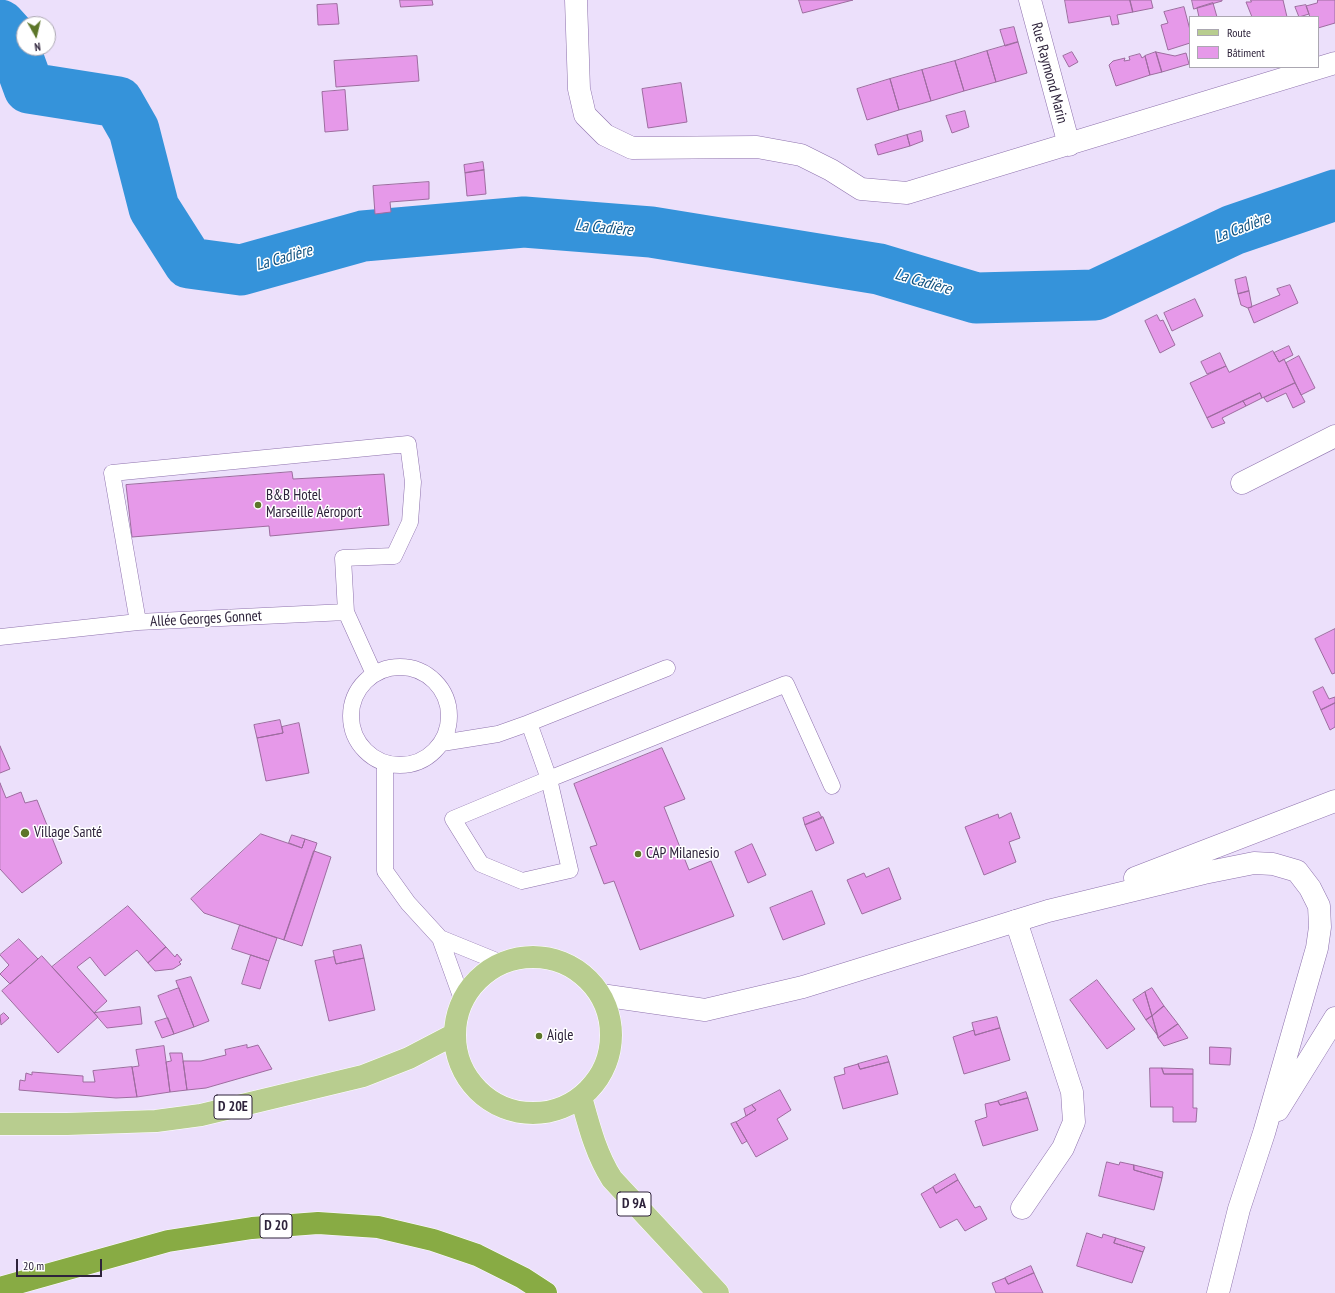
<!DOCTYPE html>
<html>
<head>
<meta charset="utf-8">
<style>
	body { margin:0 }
	#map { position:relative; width:1335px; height:1293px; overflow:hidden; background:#ece0fb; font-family:"PT Sans Narrow",sans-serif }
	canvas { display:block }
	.legend { position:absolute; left:1189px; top:16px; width:130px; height:52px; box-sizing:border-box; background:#fff; border:1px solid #aba7b1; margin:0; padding:5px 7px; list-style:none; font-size:12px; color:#2e233b }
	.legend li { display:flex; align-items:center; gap:8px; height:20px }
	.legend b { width:20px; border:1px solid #aba7b1 }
	.north { position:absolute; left:16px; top:16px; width:40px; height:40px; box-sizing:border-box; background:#fff; border:1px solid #aba7b1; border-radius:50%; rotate:172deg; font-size:11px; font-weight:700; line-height:16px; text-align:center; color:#2e233b }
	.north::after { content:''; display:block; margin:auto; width:14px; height:18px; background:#5c7629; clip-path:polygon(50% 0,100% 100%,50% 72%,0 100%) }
	.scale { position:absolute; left:16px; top:1259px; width:86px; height:18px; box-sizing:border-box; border:2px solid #2e233b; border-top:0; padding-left:5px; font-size:12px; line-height:14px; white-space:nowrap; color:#2e233b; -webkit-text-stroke:3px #fff; paint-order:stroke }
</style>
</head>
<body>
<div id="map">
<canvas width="1335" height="1293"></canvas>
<ul class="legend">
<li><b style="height:5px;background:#b8cd8f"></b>Route</li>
<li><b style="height:11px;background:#e699e9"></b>Bâtiment</li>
</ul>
<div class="north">N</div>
<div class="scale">20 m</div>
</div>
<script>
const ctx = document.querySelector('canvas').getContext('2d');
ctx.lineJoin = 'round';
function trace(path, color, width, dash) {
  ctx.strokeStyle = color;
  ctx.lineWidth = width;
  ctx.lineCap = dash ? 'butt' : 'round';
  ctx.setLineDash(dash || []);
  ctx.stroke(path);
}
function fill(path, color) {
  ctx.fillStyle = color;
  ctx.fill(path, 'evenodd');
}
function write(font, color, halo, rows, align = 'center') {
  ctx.font = font + ' "PT Sans Narrow",sans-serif';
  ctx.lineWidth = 3;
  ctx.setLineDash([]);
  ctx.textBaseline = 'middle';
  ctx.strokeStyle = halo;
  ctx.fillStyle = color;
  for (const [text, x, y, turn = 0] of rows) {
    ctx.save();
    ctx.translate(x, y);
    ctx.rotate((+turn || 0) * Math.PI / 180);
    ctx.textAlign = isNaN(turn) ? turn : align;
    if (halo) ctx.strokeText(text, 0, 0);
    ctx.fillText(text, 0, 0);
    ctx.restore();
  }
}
const river = new Path2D(`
	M0 25 10 36 29 88 118 102 134 130 154 208 189 263 241 270 363 236 524 222 651 232 879 269 976 298 1095 295 1233 230 1335 195`);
const building = new Path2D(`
	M400 0H432L433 5 401 7Z
	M799 0H853L803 13Z
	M1065 0H1130L1133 12 1117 15 1119 24 1112 25 1110 16 1069 23Z
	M1130 0H1151L1153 8 1133 12Z
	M1192 0H1222V1L1194 9Z
	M1251 0H1283L1287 17H1252L1246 2H1251Z
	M1318 0H1335V23L1318 28V17H1310L1306 6 1317 3Z
	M1213 3 1217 17H1199L1197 8Z
	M337 4 339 24 318 25 317 5Z
	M1306 5 1309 14 1299 17 1295 7Z
	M1184 7 1190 30V43L1168 50 1161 25 1168 23 1164 12Z
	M1014 27 1018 42 1005 46 1000 30Z
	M1018 42 1027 73 996 82 987 51Z
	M987 51 996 82 964 91 955 61Z
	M1072 52 1078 62 1069 67 1063 56Z
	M1156 52 1162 72 1150 75 1145 56Z
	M1156 52 1175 56 1186 53 1189 64 1162 72Z
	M1140 54 1142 58 1145 56 1150 75 1116 86 1109 65 1113 61 1125 58 1124 61 1130 60 1129 57Z
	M417 56 419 81 336 87 334 61Z
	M955 61 964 91 931 101 922 70Z
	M922 70 931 101 899 110 890 79Z
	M890 79 899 110 867 120 857 89Z
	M681 83 687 122 648 128 642 89Z
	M345 90 348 130 325 132 322 92Z
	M965 111 969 127 952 133 946 116Z
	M921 131 923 141 910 146 907 135Z
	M907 135 910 146 878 155 875 145Z
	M483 162 484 170 465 173 464 165Z
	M484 170 486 194 467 196 465 173Z
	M429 182V199L390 202 391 212 375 214 373 186Z
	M1246 277 1249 291 1238 294 1235 280Z
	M1290 285 1298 303 1254 323 1248 308 1280 295 1277 289Z
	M1249 291 1252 307 1248 308 1241 305 1238 294Z
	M1195 299 1203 316 1172 331 1164 313Z
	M1157 315 1160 321 1163 320 1175 345 1160 353 1145 321Z
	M1289 346 1293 355 1279 362 1274 353Z
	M1273 351 1279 362 1284 359 1295 383 1262 398 1260 393 1207 418 1190 383 1226 366 1229 372Z
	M1220 353 1226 366 1207 374 1201 362Z
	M1299 356 1315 388 1301 395 1286 363Z
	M1295 383 1305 402 1293 408 1286 393 1267 402 1264 398Z
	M1260 393 1262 398 1246 406 1243 401Z
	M1243 401 1246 406 1222 418 1225 423 1212 428 1207 418Z
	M292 472 293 479 384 474 389 525 270 536 269 526 132 537 126 485Z
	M1335 629V673L1332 674 1315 639Z
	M1323 687 1329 699 1335 697V703L1321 710 1313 692Z
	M1335 703V727L1330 730 1321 710Z
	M280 720 283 733 257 738 254 725Z
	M299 723 309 773 266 781 257 738 283 733 282 727Z
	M0 746 10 769 0 773Z
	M662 748 685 799 664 807 689 870 711 861 734 916 640 950 614 881 604 884 590 847 597 845 574 784Z
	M0 783 6 798 21 792 25 803 37 800 62 863 22 893 0 869Z
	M819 812 822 818 805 825 803 818Z
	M1011 813 1020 838 1009 842 1016 862 984 875 965 827 998 814 999 818Z
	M823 817 834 843 816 851 805 825Z
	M261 834 302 848 305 839 317 843 284 940 204 913 191 899Z
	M292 835 305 839 302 848 289 843Z
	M752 844 766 875 748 883 735 852Z
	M314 851 331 857 302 946 284 940Z
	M889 868 901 899 862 914 847 880 864 873 866 877Z
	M812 891 825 924 783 940 770 908Z
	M128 906 166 947 148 963 137 950 105 976 90 957 77 967 107 1001 94 1013 52 967Z
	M240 925 277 938 269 961 232 949Z
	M19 939 38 959 10 984 0 974 9 965 0 955Z
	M361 945 364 958 336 964 333 951Z
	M166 947 175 957 177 954 182 960 179 962 181 964 173 969 155 971 148 963Z
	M251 955 269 961 260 989 242 984Z
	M42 956 98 1017 58 1053 2 991Z
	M334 957 336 964 364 958 375 1010 329 1021 315 961Z
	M191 977 209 1021 194 1027 176 981Z
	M1097 980 1135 1029 1107 1049 1070 1000Z
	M179 988 194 1027 174 1034 158 996Z
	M1152 988 1164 1006 1152 1016 1145 992Z
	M1145 992 1152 1016 1146 1020 1133 1000Z
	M1164 1006 1178 1024 1158 1038 1152 1016Z
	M140 1007 142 1024 107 1028 94 1013Z
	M4 1013 9 1018 1 1025 0 1016Z
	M1152 1016 1158 1036 1146 1020Z
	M997 1017 1000 1028 975 1035 972 1023Z
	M168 1018 174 1034 162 1038 155 1022Z
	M1178 1024 1188 1038 1164 1046 1158 1038Z
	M1000 1028 1010 1060 964 1074 953 1037 974 1030 975 1035Z
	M247 1045V1048L258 1045 272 1069 206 1088 187 1090 183 1061H201L226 1055 225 1050Z
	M164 1046 170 1092 137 1097 132 1067 139 1066 136 1050Z
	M1210 1047 1231 1048 1230 1065 1210 1064Z
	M170 1053H182L187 1090 170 1092 166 1062 171 1061Z
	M887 1056 889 1062 860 1069 858 1064Z
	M889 1062 898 1094 843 1109 834 1077 845 1074 844 1068 858 1064 860 1069Z
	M132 1067 137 1097 116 1098 19 1090 20 1080 25 1081 26 1073 32 1075V1072L83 1076V1082H95L93 1071Z
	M1150 1068H1162L1164 1074H1193V1108H1197L1196 1122H1173V1107H1151Z
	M1162 1068 1193 1069V1074H1164Z
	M780 1090 791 1110 777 1119 788 1139 756 1157 736 1122 756 1110 752 1105Z
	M1026 1092 1028 1098 1000 1105 998 1101Z
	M1028 1098 1038 1130 983 1146 975 1121 987 1117 985 1104 998 1101 1000 1105Z
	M752 1105 756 1110 746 1116 744 1109Z
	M736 1122 747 1141 742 1144 731 1124Z
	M1107 1162 1119 1165 1120 1162 1134 1165V1170L1162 1178 1154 1210 1099 1196Z
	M1134 1165 1163 1172 1162 1178 1134 1170Z
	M955 1174 958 1180 936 1193 933 1187Z
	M958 1180 975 1208 980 1206 987 1219 965 1231 957 1219 940 1228 921 1194 933 1187 936 1193Z
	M1087 1233 1102 1238 1103 1234 1116 1238 1114 1243 1143 1252 1132 1283 1077 1266Z
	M1116 1238 1145 1247 1143 1252 1114 1243Z
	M1031 1266 1034 1273 1008 1284 1005 1278Z
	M1034 1273 1043 1293H996L992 1283 1005 1278 1008 1284Z`);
const lane = new Path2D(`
	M138 622 112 473 408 444 413 482 410 522 394 556 343 558 346 612
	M0 637 138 622 346 612 374 674
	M351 716a49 49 0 1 1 98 0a49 49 0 1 1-98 0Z
	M529 723 667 668
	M442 743 498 734 529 723 549 779 453 819 481 864 522 881 570 870 549 779 786 684 832 786
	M385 763V871L408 903 440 938 463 1002
	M440 938 504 964`);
const street = new Path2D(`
	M576 0 579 89 585 115 605 135 632 148 757 147 801 155 831 170 861 189 907 193 1335 63
	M1030 0 1069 145
	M1242 483 1335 436
	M1016 921 1072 1092 1074 1122 1063 1148 1022 1208`);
const secondary = new Path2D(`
	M1135 878 1335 801
	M601 995 705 1010 803 987 1048 911 1204 873 1254 863 1273 864 1297 871 1310 888 1319 906 1320 927 1317 948 1264 1133 1239 1209 1218 1293
	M1278 1110 1335 1018`);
const primary = new Path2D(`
	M455 1035a78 78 0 1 1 156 0a78 78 0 1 1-156 0Z
	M581 1097C589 1126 596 1154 612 1179L718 1293
	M0 1124H67L156 1121 201 1115 363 1076 409 1058 455 1034`);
const highway = new Path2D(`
	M0 1288 168 1241 252 1228 318 1223 378 1227 433 1240 477 1255 523 1278 546 1293`);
const markers = [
	[258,505,4,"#5c7629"],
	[25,833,5,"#5c7629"],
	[638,854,4,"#5c7629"],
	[539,1036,4,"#5c7629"]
];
const shields = [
	[233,1107,38],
	[634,1204,34],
	[276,1226,32]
];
const shieldNames = [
	["D 20E",233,1107],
	["D 9A",634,1204],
	["D 20",276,1226]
];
const streetNames = [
	["Rue Raymond Marin",1049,73,75],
	["Allée Georges Gonnet",206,619,-3]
];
const poiNames = [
	["B&B Hotel",266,496],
	["Marseille Aéroport",266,513],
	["Village Santé",34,833],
	["CAP Milanesio",646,854],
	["Aigle",547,1036]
];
const waterNames = [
	["La Cadière",604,228,5],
	["La Cadière",1242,228,-21],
	["La Cadière",284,258,-16],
	["La Cadière",923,282,16]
];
trace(river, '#3593da', 51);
fill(building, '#e699e9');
trace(building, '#9d6c9f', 1);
trace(lane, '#8e72ad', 17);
trace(street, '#8e72ad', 23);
trace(secondary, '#8e72ad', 23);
trace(primary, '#fff', 23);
trace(highway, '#fff', 23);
trace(lane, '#fff', 16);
trace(street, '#fff', 22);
trace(secondary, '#fff', 22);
trace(primary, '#b8cd8f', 22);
trace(highway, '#88ab44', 22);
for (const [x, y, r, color] of markers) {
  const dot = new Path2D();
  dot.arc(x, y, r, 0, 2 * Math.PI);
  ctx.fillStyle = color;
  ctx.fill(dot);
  trace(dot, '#fff', 1.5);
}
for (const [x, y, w] of shields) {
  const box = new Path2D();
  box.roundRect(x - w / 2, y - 12, w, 24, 3);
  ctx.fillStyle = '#fff';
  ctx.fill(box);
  trace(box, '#2e233b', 1);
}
write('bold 14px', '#2e233b', null, shieldNames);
write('15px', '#2e233b', '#fff', streetNames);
write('15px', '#2e233b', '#fff', poiNames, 'left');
write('italic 16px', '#0f5281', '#fff', waterNames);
</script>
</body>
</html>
